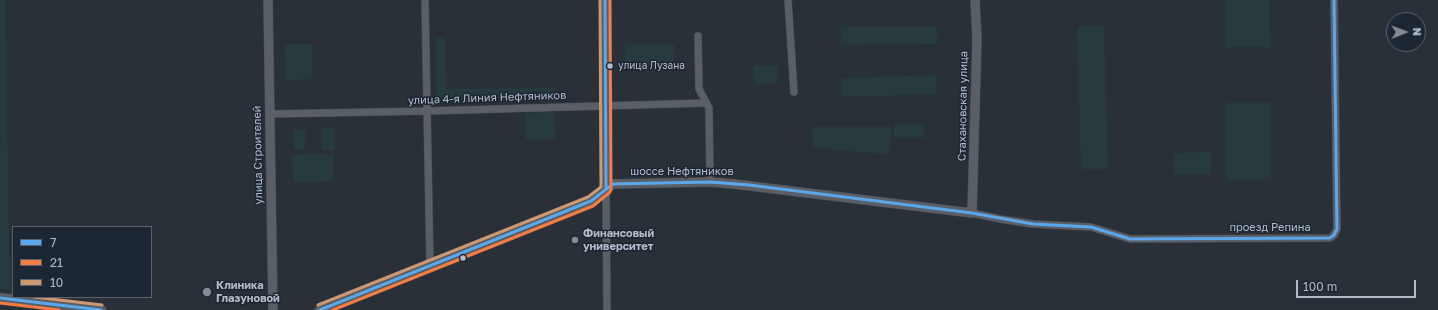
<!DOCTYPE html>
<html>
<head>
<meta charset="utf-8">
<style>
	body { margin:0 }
	#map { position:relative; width:1438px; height:310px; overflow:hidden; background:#2a3038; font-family:"Golos Text",sans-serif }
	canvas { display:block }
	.legend { position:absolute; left:12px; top:226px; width:140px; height:72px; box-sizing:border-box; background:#1d2633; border:1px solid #59626f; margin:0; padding:5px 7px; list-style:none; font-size:12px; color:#b4bcc9 }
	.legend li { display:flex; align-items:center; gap:8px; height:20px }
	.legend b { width:20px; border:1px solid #59626f }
	.north { position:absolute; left:1386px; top:12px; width:40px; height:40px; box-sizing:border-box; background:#1d2633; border:1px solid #59626f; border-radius:50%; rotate:89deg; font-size:11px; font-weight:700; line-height:16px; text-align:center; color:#b4bcc9 }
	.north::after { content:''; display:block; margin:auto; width:14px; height:18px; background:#848b96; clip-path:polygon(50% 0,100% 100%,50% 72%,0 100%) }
	.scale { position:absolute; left:1296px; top:280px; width:120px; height:18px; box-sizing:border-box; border:2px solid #b4bcc9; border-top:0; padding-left:5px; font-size:12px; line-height:14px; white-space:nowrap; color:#b4bcc9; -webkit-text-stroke:3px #1d2633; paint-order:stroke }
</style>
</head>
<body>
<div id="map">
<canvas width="1438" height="310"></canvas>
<ul class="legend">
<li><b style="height:5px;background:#5aa8eb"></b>7</li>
<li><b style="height:5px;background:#f77d43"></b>21</li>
<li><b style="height:5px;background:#cd976f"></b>10</li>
</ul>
<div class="north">N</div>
<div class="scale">100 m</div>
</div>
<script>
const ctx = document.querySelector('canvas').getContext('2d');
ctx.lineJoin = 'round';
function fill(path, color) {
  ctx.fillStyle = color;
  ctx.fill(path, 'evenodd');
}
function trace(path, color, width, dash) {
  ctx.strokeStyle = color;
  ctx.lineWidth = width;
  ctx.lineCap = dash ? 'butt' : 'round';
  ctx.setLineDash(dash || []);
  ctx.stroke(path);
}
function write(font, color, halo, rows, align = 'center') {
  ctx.font = font + ' "Golos Text",sans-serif';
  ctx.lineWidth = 3;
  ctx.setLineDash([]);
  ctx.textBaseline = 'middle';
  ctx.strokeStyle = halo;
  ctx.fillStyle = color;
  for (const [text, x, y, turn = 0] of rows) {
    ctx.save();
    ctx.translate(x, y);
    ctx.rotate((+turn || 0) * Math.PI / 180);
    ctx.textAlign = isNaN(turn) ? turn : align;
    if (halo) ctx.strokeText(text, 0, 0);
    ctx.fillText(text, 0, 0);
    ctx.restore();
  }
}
const green = new Path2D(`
	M0 0H5L10 290 0 289Z
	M1226 0H1269L1270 47H1226Z
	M1104 26 1108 169H1081L1077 27Z
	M841 27H937V44L841 45Z
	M435 38H445L446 89 554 88 555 97 437 99Z
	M285 44H312V79L286 80Z
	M674 44V67L625 68V45Z
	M753 66H777V83L754 84Z
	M936 75V94L841 97V78Z
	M1270 102 1271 179 1226 180 1225 103Z
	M554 112 555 139 526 140 525 113Z
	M894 124 924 125V138L894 137Z
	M812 127H892L888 155 813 147Z
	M334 128 335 150H322V129Z
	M293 130H305V149H294Z
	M1211 152V174L1174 175V153Z
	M333 154V181L293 182 292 155Z`);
const minor = new Path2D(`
	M425 0 430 266
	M788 0 794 92
	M698 36 699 89 709 108 710 182
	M269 114 428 111 706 103
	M606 189 607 310
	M972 213 1000 219 1033 224 1091 227 1130 239 1330 238 1334 235 1337 229 1334 0`);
const tertiary = new Path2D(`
	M268 0 273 310
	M606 189 613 184 710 182 734 184 972 213 977 39 975 0`);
const secondary = new Path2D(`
	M0 298 101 310
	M320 310 591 201 606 189 605 0`);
const bus1 = new Path2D(`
	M605 0 606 189
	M0 298 101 310
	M320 310 591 201 613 184 710 182 749 185 972 213 1033 224 1091 227 1130 239 1330 238 1334 235 1337 229 1334 0`);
const bus2 = new Path2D(`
	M0 303 59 310
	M333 310 593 206 610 192 611 189 610 0`);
const bus3 = new Path2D(`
	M34 297 102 305
	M318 305 588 197 601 187 600 0`);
const markers = [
	[610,66,3.5,"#b4bcc9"],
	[575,240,4,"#848b96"],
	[463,258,3.5,"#b4bcc9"],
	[207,292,5,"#848b96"]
];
const busNames = [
	["улица Лузана",618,66]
];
const streetNames = [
	["улица 4-я Линия Нефтяников",487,98,-2],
	["Стахановская улица",963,106,-89],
	["улица Строителей",258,155,-91],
	["шоссе Нефтяников",682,172],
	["проезд Репина",1270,228]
];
const poiNames = [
	["Финансовый",583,234],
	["университет",583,247],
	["Клиника",216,286],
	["Глазуновой",216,299]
];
fill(green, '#273a3e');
trace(minor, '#484c53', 8);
trace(tertiary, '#484c53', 10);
trace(secondary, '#484c53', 11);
trace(minor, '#5a5e66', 7);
trace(tertiary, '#5a5e66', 9);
trace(secondary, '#595d64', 10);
trace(bus1, '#5aa8eb', 3);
trace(bus2, '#f77d43', 3);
trace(bus3, '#cd976f', 3);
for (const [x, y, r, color] of markers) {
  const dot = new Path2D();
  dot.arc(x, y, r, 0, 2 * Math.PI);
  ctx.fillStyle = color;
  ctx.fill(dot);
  trace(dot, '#1d2633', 1.5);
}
write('10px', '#b4bcc9', '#1d2633', busNames, 'left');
write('11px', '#b4bcc9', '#1d2633', streetNames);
write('bold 11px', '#b4bcc9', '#1d2633', poiNames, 'left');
</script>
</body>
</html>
